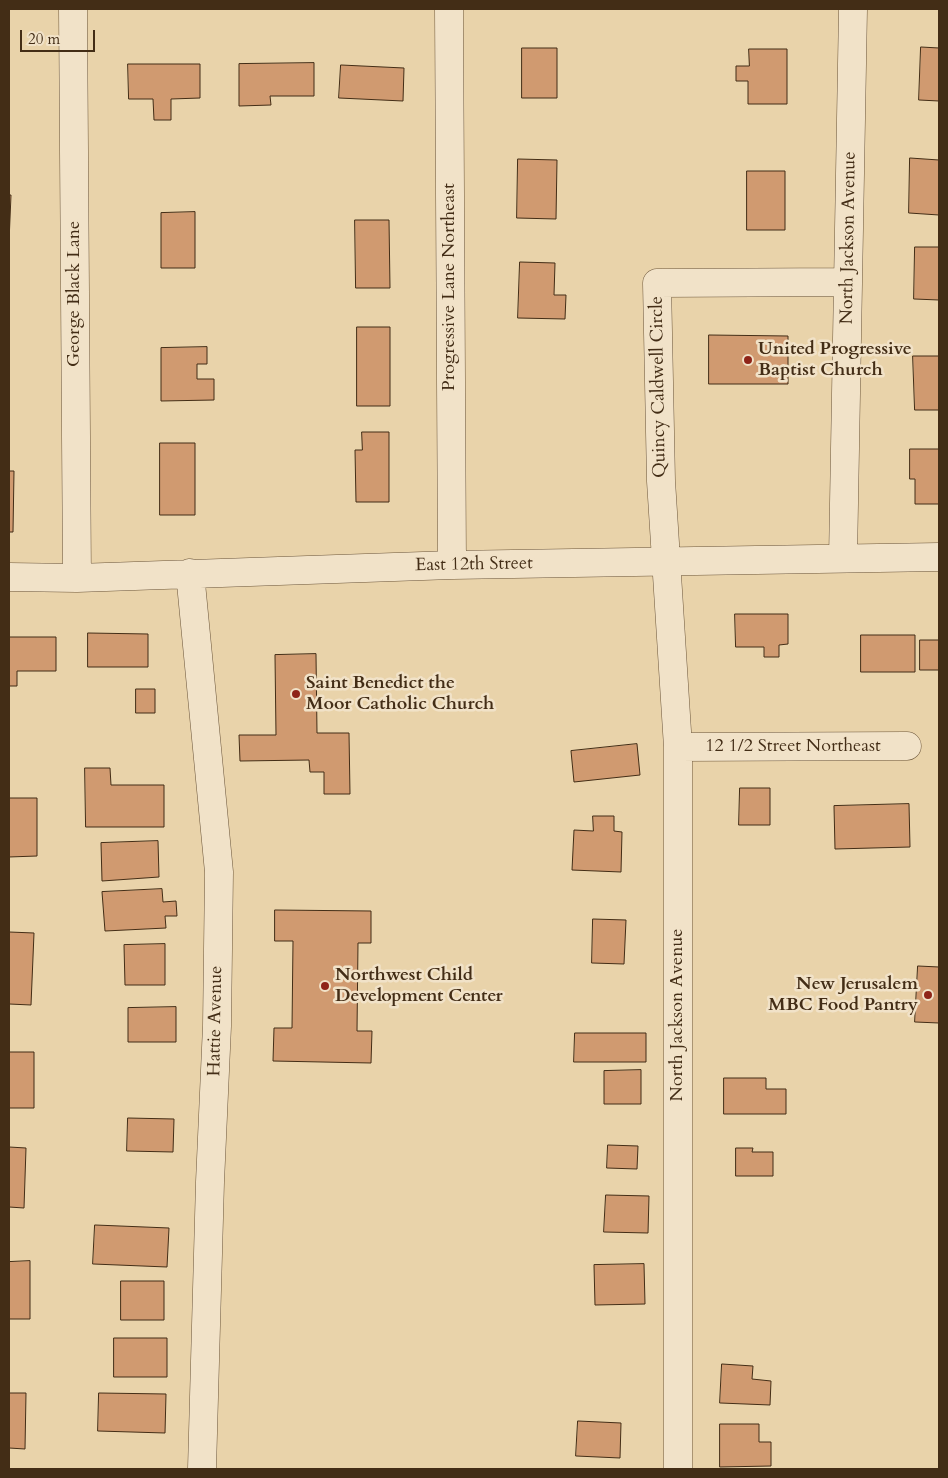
<!DOCTYPE html>
<html>
<head>
<meta charset="utf-8">
<style>
	body { margin:0 }
	#map { position:relative; width:948px; height:1478px; overflow:hidden; background:#e9d3aa; font-family:Cardo,serif }
	canvas { display:block }
	.frame { position:absolute; inset:0; border:10px solid #432d16; pointer-events:none }
	.scale { position:absolute; left:20px; top:30px; width:75px; height:22px; box-sizing:border-box; border:2px solid #432d16; border-top:0; padding-left:6px; font-size:15px; line-height:18px; white-space:nowrap; color:#432d16; -webkit-text-stroke:4px #f1e2c8; paint-order:stroke }
</style>
</head>
<body>
<div id="map">
<canvas width="948" height="1478"></canvas>
<div class="frame"></div>
<div class="scale">20 m</div>
</div>
<script>
const ctx = document.querySelector('canvas').getContext('2d');
ctx.lineJoin = 'round';
function fill(path, color) {
  ctx.fillStyle = color;
  ctx.fill(path, 'evenodd');
}
function trace(path, color, width, dash) {
  ctx.strokeStyle = color;
  ctx.lineWidth = width;
  ctx.lineCap = dash ? 'butt' : 'round';
  ctx.setLineDash(dash || []);
  ctx.stroke(path);
}
function write(font, color, halo, rows, align = 'center') {
  ctx.font = font + ' Cardo,serif';
  ctx.lineWidth = 5;
  ctx.setLineDash([]);
  ctx.textBaseline = 'middle';
  ctx.strokeStyle = halo;
  ctx.fillStyle = color;
  for (const [text, x, y, turn = 0] of rows) {
    ctx.save();
    ctx.translate(x, y);
    ctx.rotate((+turn || 0) * Math.PI / 180);
    ctx.textAlign = isNaN(turn) ? turn : align;
    if (halo) ctx.strokeText(text, 0, 0);
    ctx.fillText(text, 0, 0);
    ctx.restore();
  }
}
const building = new Path2D(`
	M921 47 939 48V101L919 100Z
	M522 48H557V98H522Z
	M749 49H787V104H748V81H736V66H749Z
	M314 63V96H270L271 105 239 106V64Z
	M128 64H200V98L171 99V120H154L153 99H129Z
	M341 65 404 68 403 101 339 98Z
	M910 158 939 160V215L909 213Z
	M518 159 557 160 556 219 517 218Z
	M747 171H785V230H747Z
	M9 195H11L9 242Z
	M195 212V268H161V213Z
	M355 220H389L390 288H356Z
	M915 247H939V300L914 299Z
	M520 262 555 263 554 295H566L565 319 518 318Z
	M357 327H390V406H357Z
	M709 335 788 336V384H709Z
	M207 347V364H197V379H214V400L161 401V348Z
	M913 356H939V410H915Z
	M362 432H389V502H356L355 450H362Z
	M160 443H195V515H160Z
	M910 449H939V504H915V479H910Z
	M9 471H14L13 532H9Z
	M735 614H788V644L779 645V657H764V647H736Z
	M88 633 148 634V667H88Z
	M861 635H915V672H861Z
	M9 637H56V671H17V686H9Z
	M920 640H939V670H920Z
	M316 654 317 733H349L350 794H324V772H310L309 760 240 761 239 735H276L275 655Z
	M136 689H155V713H136Z
	M637 744 640 775 574 782 571 751Z
	M85 768H110L111 785H164V827H86Z
	M740 788H770V825H739Z
	M9 798H37V856L9 857Z
	M909 804 910 847 835 849 834 806Z
	M593 816H614V831L622 832 621 872 572 870 574 830 593 831Z
	M158 841 159 877 102 881 101 843Z
	M162 889 163 902 176 901 177 916H165L166 928 105 931 102 892Z
	M275 910 371 911V943H358L357 1031H372L371 1063 273 1061 274 1028H292L293 941H275Z
	M593 919 626 920 624 964 592 963Z
	M9 932 34 933 31 1005 9 1004Z
	M165 944V985H125L124 945Z
	M918 966 939 967V1023L915 1022Z
	M176 1007V1042H128V1008Z
	M575 1033H646V1062H574Z
	M9 1052H34V1108H9Z
	M641 1070V1104H604V1071Z
	M724 1078H766V1089H786V1114H724Z
	M128 1118 174 1119 173 1152 127 1151Z
	M608 1145 638 1146 637 1169 607 1168Z
	M9 1147 26 1148 24 1208 9 1207Z
	M736 1148H753L752 1152H773V1176H736Z
	M606 1195 649 1196 648 1233 604 1232Z
	M95 1225 169 1228 167 1267 93 1264Z
	M30 1261V1319H9V1262Z
	M644 1264 645 1304 595 1305 594 1265Z
	M121 1281H164V1320H121Z
	M114 1338H167V1377H114Z
	M722 1364 753 1366 752 1379 771 1381 770 1405 720 1403Z
	M9 1393H26L25 1449 9 1448Z
	M99 1393 166 1394 165 1433 98 1431Z
	M578 1421 621 1423 620 1458 576 1456Z
	M720 1424H759V1442H771V1466L720 1467Z`);
const minor = new Path2D(`
	M73 9 77 578
	M449 9 452 565
	M843 558 853 9
	M190 573 219 872 217 1026 210 1182 202 1469
	M9 577 77 578 452 565 939 557
	M678 747 907 746
	M678 1469V747L661 481 657 283 848 282`);
const markers = [
	[748,360,5,"#8f2418"],
	[296,694,5,"#8f2418"],
	[325,986,5,"#8f2418"],
	[928,995,5,"#8f2418"]
];
const streetNames = [
	["North Jackson Avenue",849,238,-89],
	["Progressive Lane Northeast",450,287,-90],
	["George Black Lane",75,294,-90],
	["Quincy Caldwell Circle",659,387,-91],
	["East 12th Street",474,565,-1],
	["12 1/2 Street Northeast",793,747],
	["North Jackson Avenue",678,1015,-90],
	["Hattie Avenue",216,1021,-89]
];
const poiNames = [
	["United Progressive",758,350],
	["Baptist Church",758,371],
	["Saint Benedict the",306,684],
	["Moor Catholic Church",306,705],
	["Northwest Child",335,976],
	["Development Center",335,997],
	["New Jerusalem",918,985,"right"],
	["MBC Food Pantry",918,1006,"right"]
];
fill(building, '#d09a70');
trace(building, '#432d16', 1);
trace(minor, '#6c563b', 29);
trace(minor, '#f1e2c8', 28);
for (const [x, y, r, color] of markers) {
  const dot = new Path2D();
  dot.arc(x, y, r, 0, 2 * Math.PI);
  ctx.fillStyle = color;
  ctx.fill(dot);
  trace(dot, '#f1e2c8', 2);
}
write('18px', '#432d16', '#f1e2c8', streetNames);
write('bold 18px', '#432d16', '#f1e2c8', poiNames, 'left');
</script>
</body>
</html>
